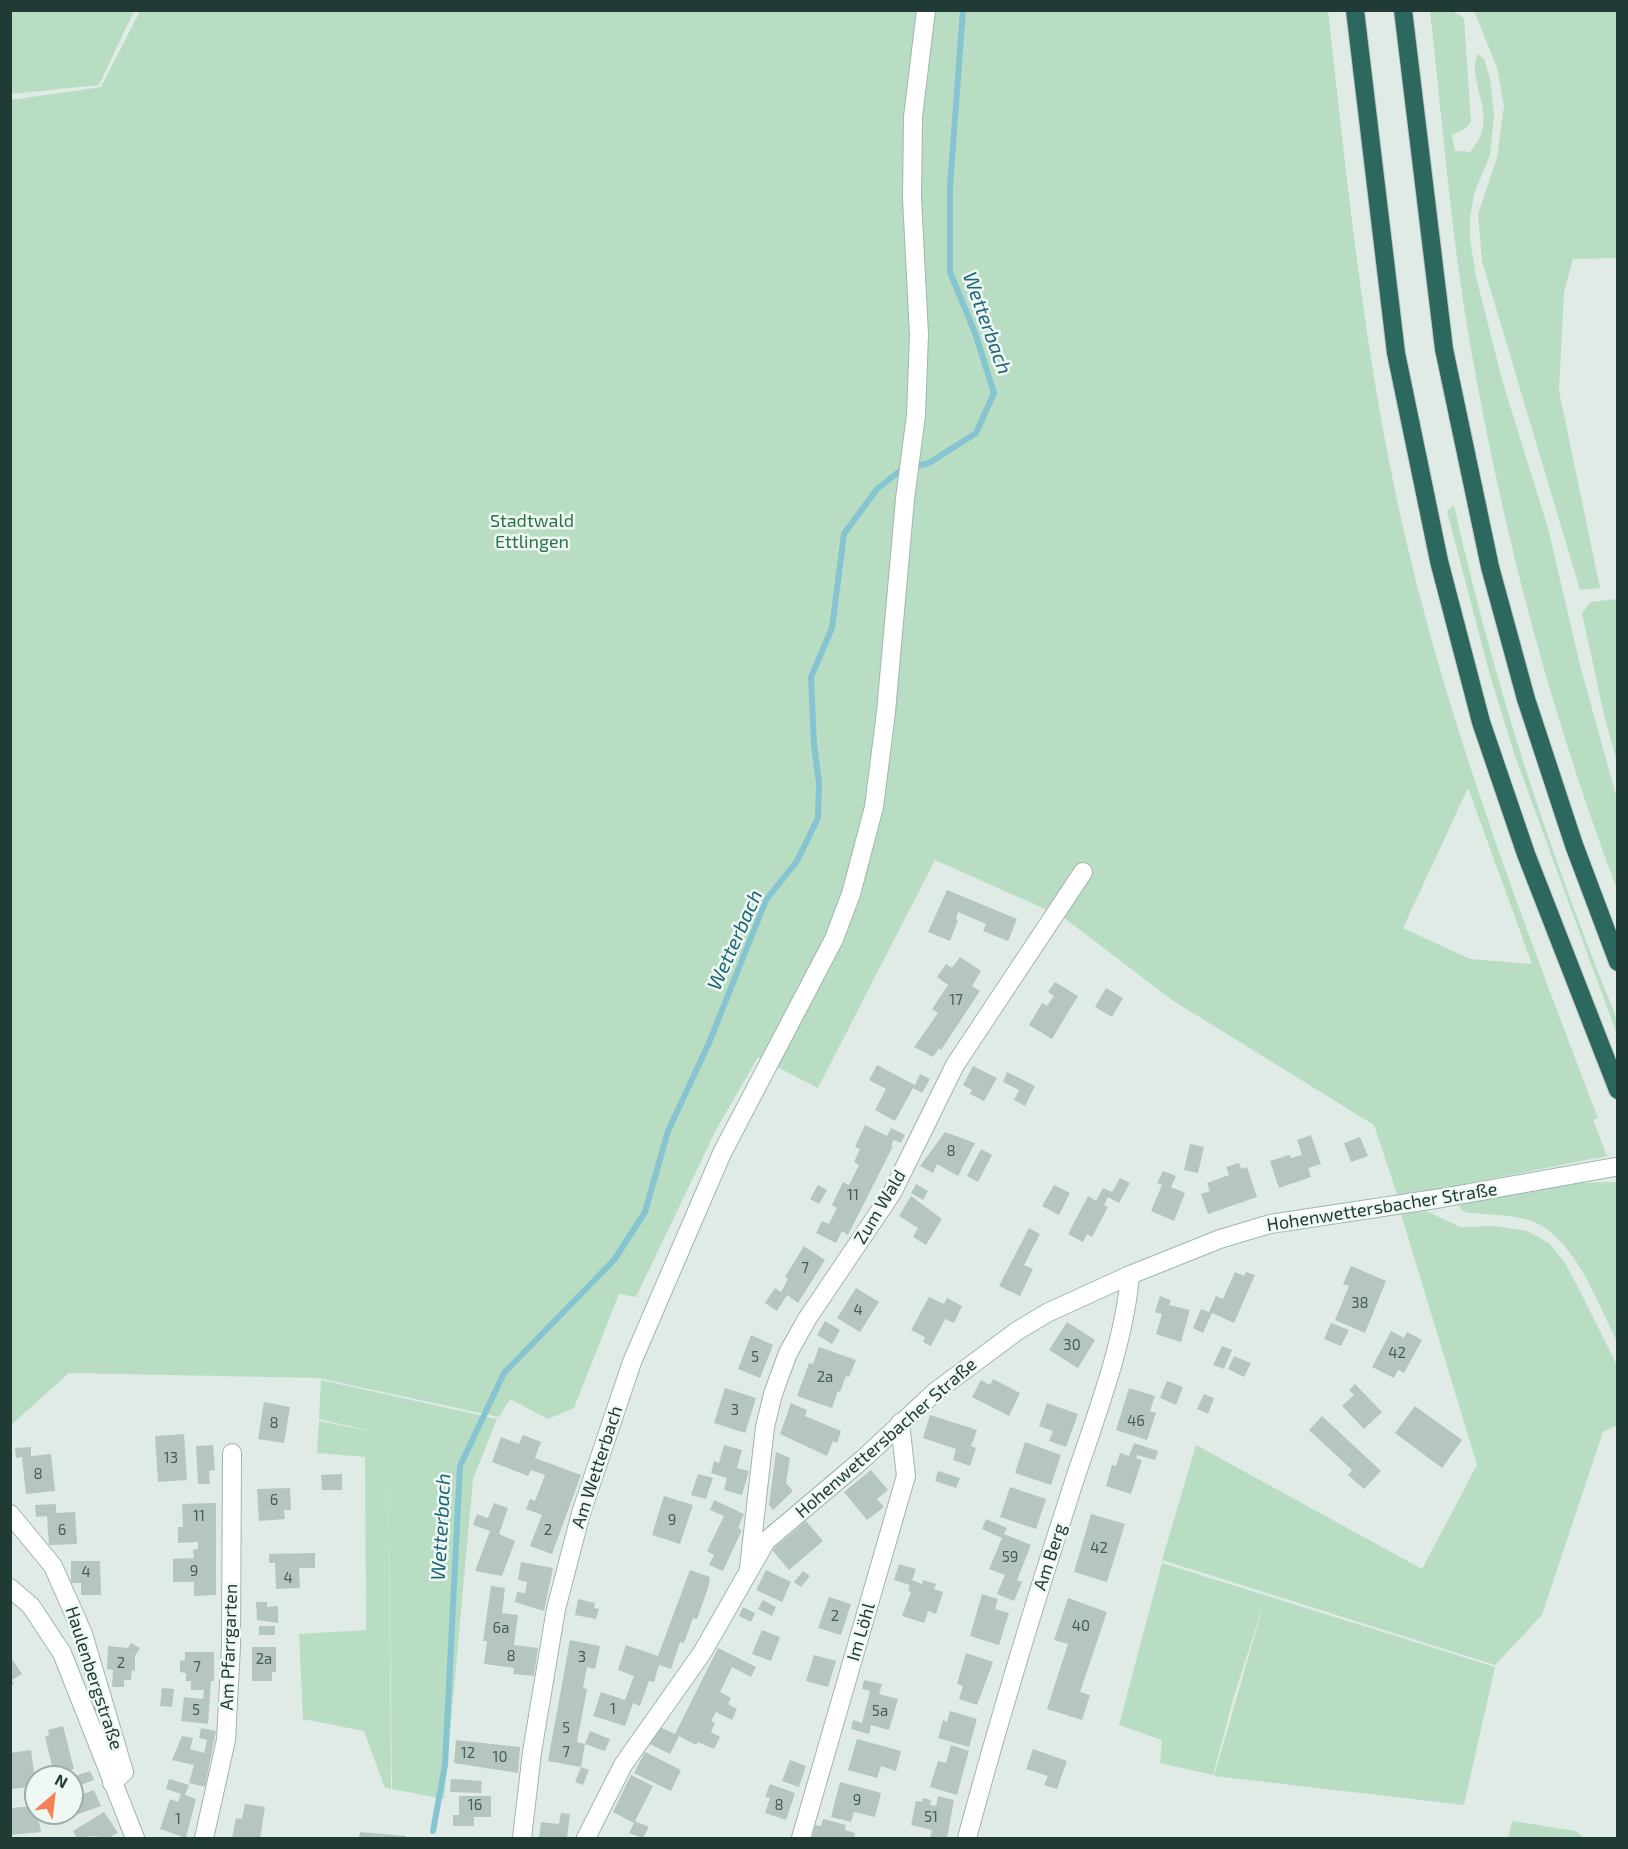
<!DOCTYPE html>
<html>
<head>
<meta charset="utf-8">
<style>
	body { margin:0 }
	#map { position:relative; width:1628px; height:1849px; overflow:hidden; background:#e0ebe6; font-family:"Exo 2",sans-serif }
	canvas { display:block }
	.frame { position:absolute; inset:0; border:12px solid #203b35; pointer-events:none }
	.north { position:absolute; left:24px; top:1765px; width:60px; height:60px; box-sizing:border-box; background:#f0f8f4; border:2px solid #9daca8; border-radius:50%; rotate:28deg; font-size:16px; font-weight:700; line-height:24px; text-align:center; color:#203b35 }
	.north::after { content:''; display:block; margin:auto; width:21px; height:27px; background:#f48055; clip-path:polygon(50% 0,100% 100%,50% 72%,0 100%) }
</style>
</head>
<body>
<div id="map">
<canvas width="1628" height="1849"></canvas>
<div class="frame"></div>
<div class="north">N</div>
</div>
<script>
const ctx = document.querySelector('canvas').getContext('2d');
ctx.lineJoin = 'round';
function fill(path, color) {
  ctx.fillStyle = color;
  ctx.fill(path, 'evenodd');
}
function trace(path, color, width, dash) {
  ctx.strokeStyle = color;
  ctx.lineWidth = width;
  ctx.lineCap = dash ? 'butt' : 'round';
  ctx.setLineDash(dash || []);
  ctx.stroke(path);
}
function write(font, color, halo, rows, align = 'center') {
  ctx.font = font + ' "Exo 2",sans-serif';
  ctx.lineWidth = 5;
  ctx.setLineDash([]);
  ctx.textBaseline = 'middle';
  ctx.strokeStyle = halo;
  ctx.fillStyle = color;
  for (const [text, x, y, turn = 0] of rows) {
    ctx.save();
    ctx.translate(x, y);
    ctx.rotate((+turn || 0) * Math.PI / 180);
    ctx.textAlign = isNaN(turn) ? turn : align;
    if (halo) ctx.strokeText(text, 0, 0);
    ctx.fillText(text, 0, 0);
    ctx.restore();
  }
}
const green = new Path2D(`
	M11 10H134V11L99 85 11 94Z
	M140 11H1328C1345 161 1360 312 1389 461 1433 688 1516 903 1598 1118L1593 1120 1607 1156 1398 1197 1374 1125 1172 1000 1063 917 935 860 818 1088 758 1057 716 1130 636 1297 619 1294 574 1408 548 1419 510 1399 499 1417 318 1378 69 1373 11 1425 10 100 101 87ZM1468 788 1532 964 1470 959 1403 928Z
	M1430 11H1452L1464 18 1471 121 1466 128 1452 135 1455 151 1470 152C1503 118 1464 81 1478 54L1484 59 1490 79 1494 114 1490 155 1474 194 1470 218V238L1476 277 1503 383 1548 528 1580 665 1617 799V889C1546 701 1496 506 1464 307 1449 209 1441 109 1430 11Z
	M1474 11H1617V258L1573 259 1564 292 1559 391 1600 588 1580 590 1482 261 1478 214 1497 158 1504 106 1497 68Z
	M1454 505C1493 681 1549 852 1617 1019V1035L1514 753 1489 672 1447 511Z
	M1617 599H1618L1617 762 1604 715 1582 613 1591 602Z
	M1617 1182 1618 1184 1617 1341C1597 1302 1572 1230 1525 1219 1506 1214 1484 1215 1464 1212L1459 1207 1463 1202 1568 1183Z
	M1426 1211 1460 1227 1495 1226 1527 1231 1549 1243 1565 1263 1580 1291 1617 1365V1425L1603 1432 1542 1615 1495 1665 1162 1560 1196 1445 1422 1569 1477 1465 1401 1214Z
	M321 1380 497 1419 473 1479 444 1799 392 1789 388 1434 391 1789 385 1788 364 1731 303 1719 299 1634 366 1630 365 1457 317 1453 319 1421 379 1433 319 1419Z
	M1162 1563 1495 1667 1464 1805 1214 1776 1266 1596 1234 1696 1213 1775 1160 1763 1162 1740 1119 1725Z
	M1512 1821 1576 1831 1584 1838H1508Z`);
const stream = new Path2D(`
	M433 1831 445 1765 460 1466 504 1373 614 1260 645 1212 668 1131 709 1043 766 900 797 861 818 818 819 783 814 745 811 677 832 628 844 534 877 489 901 470 929 463 976 433 994 393 975 333 950 272V186L963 10`);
const building = new Path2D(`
	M947 890 1017 919 1008 941 983 931 986 924 958 912 956 919 958 920 950 941 928 932Z
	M960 957 981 971 972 986 980 991 941 1050 939 1048 933 1057 914 1047 938 1013 932 1009 948 985 937 977 946 964 952 968Z
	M1055 982 1078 996 1052 1039 1029 1025 1042 1003 1047 1006 1054 996 1048 992Z
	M1106 988 1123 998 1112 1017 1095 1007Z
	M877 1065 915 1085 920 1074 930 1079 922 1093 913 1088 895 1121 875 1110 886 1089 869 1080Z
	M973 1066 997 1078 984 1101 970 1094 972 1090 963 1085Z
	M1007 1072 1035 1086 1025 1106 1014 1100 1019 1090 1003 1082Z
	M865 1125 887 1136 891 1128 905 1135 901 1143 894 1140 891 1145 893 1146 848 1235 842 1231 836 1243 816 1233 822 1221 829 1224 837 1208 832 1205 843 1182 849 1185 859 1165 854 1162 860 1149 855 1147Z
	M945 1132 975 1143 958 1176 937 1164 933 1173 920 1166Z
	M1311 1135 1321 1164 1308 1168 1311 1177 1279 1188 1270 1161 1289 1155 1291 1158 1302 1155 1297 1140Z
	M1360 1137 1368 1156 1351 1162 1344 1143Z
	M1190 1144 1204 1147 1198 1173 1184 1170Z
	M981 1149 992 1155 978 1182 967 1176Z
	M1239 1163 1241 1169 1247 1167 1257 1197 1208 1214 1201 1194 1210 1191 1207 1183 1229 1175 1226 1167Z
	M1163 1171 1176 1176 1171 1187 1185 1193 1174 1221 1151 1211 1162 1185 1157 1183Z
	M1120 1178 1130 1183 1119 1203 1108 1197 1104 1205 1108 1207 1092 1237 1087 1234 1083 1242 1068 1234 1088 1196 1096 1201 1103 1188 1112 1192Z
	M916 1184 928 1191 923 1200 911 1193Z
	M818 1185 827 1190 819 1204 810 1199Z
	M1054 1185 1070 1193 1059 1215 1042 1206Z
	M911 1196 942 1219 926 1245 913 1237 918 1228 899 1216Z
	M1029 1228 1040 1234 1024 1265 1033 1269 1020 1296 999 1286Z
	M804 1246 825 1260 798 1303 787 1295 777 1311 765 1303 775 1288 781 1292 788 1279 785 1277Z
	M1351 1266 1386 1281 1365 1333 1335 1320 1349 1286 1343 1284Z
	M1235 1272 1244 1276 1246 1272 1255 1275 1234 1323 1212 1313 1203 1333 1193 1328 1201 1309 1209 1312 1216 1296 1223 1299Z
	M856 1288 879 1302 860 1332 837 1318Z
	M1160 1296 1171 1300 1169 1305 1190 1310 1181 1342 1156 1334 1162 1314 1155 1312Z
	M929 1297 944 1304 947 1298 962 1306 954 1323 945 1319 931 1346 923 1342 925 1337 911 1330Z
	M825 1321 840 1330 832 1344 817 1335Z
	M1067 1322 1095 1340 1078 1368 1049 1350Z
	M1331 1323 1349 1330 1341 1346 1324 1339Z
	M1391 1331 1404 1338 1407 1332 1422 1340 1404 1373 1398 1370 1394 1378 1372 1367Z
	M751 1335 773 1345 760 1378 738 1369Z
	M1222 1346 1232 1350 1224 1369 1213 1365Z
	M819 1347 856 1360 849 1377 846 1376 840 1392 838 1391 832 1408 797 1396 809 1363 813 1364Z
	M1234 1356 1251 1363 1244 1377 1228 1369Z
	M993 1379 1020 1393 1009 1416 972 1397 981 1380 990 1385Z
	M1167 1381 1183 1387 1176 1405 1160 1398Z
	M1355 1384 1382 1412 1364 1429 1342 1406 1354 1395 1349 1390Z
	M725 1388 756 1398 745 1433 714 1423Z
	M1129 1388 1155 1396 1150 1411 1156 1413 1147 1440 1116 1430Z
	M1204 1394 1214 1398 1208 1414 1197 1409Z
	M264 1402 290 1407 284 1443 258 1439Z
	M791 1403 807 1410 805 1416 841 1431 837 1443 833 1441 827 1456 780 1434Z
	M1047 1403 1078 1414 1066 1447 1049 1441 1053 1431 1039 1426Z
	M1415 1406 1462 1440 1442 1468 1395 1433Z
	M930 1415 977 1430 971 1446 976 1448 970 1466 953 1460 956 1449 923 1438Z
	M1322 1416 1381 1471 1364 1489 1348 1475 1352 1470 1309 1430Z
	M184 1434 187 1480 158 1482 155 1436Z
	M523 1435 541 1442 535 1458 581 1475 552 1554 530 1546 542 1515 526 1509 530 1499 535 1501 545 1475 531 1470 528 1476 492 1462 501 1437 519 1444Z
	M1025 1442 1061 1455 1051 1485 1015 1473Z
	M1134 1443 1158 1451 1155 1460 1137 1455 1136 1458 1142 1460 1131 1494 1106 1486 1112 1465 1116 1466 1120 1453 1129 1456Z
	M213 1445 215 1470 209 1471 210 1484H198L196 1446Z
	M724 1445 742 1450 737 1468 749 1471 742 1495 724 1490 727 1478 711 1473 714 1461 719 1463Z
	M31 1447V1456L51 1454 55 1491 26 1494 22 1457 16 1458 15 1448Z
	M776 1452 790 1458 786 1483 793 1491 773 1510 769 1505Z
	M871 1470 888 1490 877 1499 884 1507 867 1520 844 1492Z
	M938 1471 960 1478 956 1488 935 1481Z
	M342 1474V1490H322L321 1475Z
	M698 1474 713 1478 706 1499 691 1495Z
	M1010 1487 1046 1499 1036 1529 1000 1517Z
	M290 1488 291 1510H284L285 1519 259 1521 257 1489Z
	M664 1496 693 1505 680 1544 652 1535Z
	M714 1500 744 1514 738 1528 742 1530 723 1571 709 1565 714 1555 707 1551 724 1516 710 1510Z
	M216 1503V1595L194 1596V1582H173V1559L194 1558 193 1550 198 1549V1542L178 1543V1527H183L182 1504Z
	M494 1503 508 1508 499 1534 515 1541 502 1576 475 1571 490 1531 473 1525 477 1514 488 1518Z
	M56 1504V1513L75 1512 77 1544 49 1545 47 1516 36 1517 35 1505Z
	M1091 1514 1125 1524 1107 1582 1074 1572Z
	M986 1519 1007 1528 1004 1534 1031 1545 1017 1580 1022 1582 1014 1601 997 1594 1005 1575 989 1569 1002 1538 982 1529Z
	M806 1521 823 1541 789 1570 772 1550Z
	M315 1553V1568H299L300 1588 276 1589 275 1563H269V1554Z
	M71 1561H100L101 1595H81V1583H71Z
	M521 1562 553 1568 544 1611 515 1602 517 1592 525 1593 527 1582 518 1580Z
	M899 1564 916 1569 912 1580 922 1584 923 1580 936 1584 934 1589 943 1592 936 1614 928 1611 924 1623 902 1616 911 1592 908 1591 910 1585 894 1580Z
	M690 1570 710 1577 708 1588 697 1619 693 1618 684 1643 680 1642 671 1669 659 1665 654 1682 649 1681 640 1706 633 1703 625 1726 593 1716 601 1692 625 1700 634 1676 618 1670 626 1645 658 1656Z
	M766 1570 791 1582 782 1602 756 1590Z
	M803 1571 810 1576 801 1587 794 1582Z
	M491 1586 505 1588 502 1613 518 1615 514 1645 538 1648 534 1676 513 1674 514 1668 484 1664 487 1641H483Z
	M982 1594 998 1599 995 1609 1009 1613 999 1645 970 1636Z
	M829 1597 851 1604 841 1635 818 1628Z
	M1068 1598 1107 1612 1080 1692 1090 1695 1082 1720 1047 1709 1068 1644 1054 1640Z
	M578 1599 595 1603 594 1608 599 1609 596 1619 575 1615Z
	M763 1600 776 1607 772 1616 758 1609Z
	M256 1602H267V1607L278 1606V1623L257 1620Z
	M743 1607 755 1613 751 1622 739 1616Z
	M259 1626H275V1635H259Z
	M762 1630 780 1637 771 1661 752 1654Z
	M570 1640 600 1646 595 1669 587 1667 583 1688 587 1689 577 1742 585 1744 581 1767 548 1761Z
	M131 1643 140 1648 135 1656V1671L132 1670 131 1680H124V1687H112L113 1670 107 1669 108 1646 128 1648Z
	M252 1647H276V1672H272V1681H252Z
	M718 1648 756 1667 751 1677 732 1667 720 1692 731 1698 728 1704 737 1709 732 1720 716 1712 711 1721 715 1723 711 1732 720 1737 714 1749 698 1742 696 1745 679 1736 670 1754 648 1743 660 1727 675 1734Z
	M185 1652H214V1681H211L208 1724 181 1721 184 1697 203 1699 204 1690H191V1681H186V1673L180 1672V1661L185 1660Z
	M966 1653 993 1662 977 1705 959 1699 963 1686 957 1684Z
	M814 1655 836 1661 828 1687 806 1681Z
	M10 1656 22 1674 12 1680 14 1684 10 1686Z
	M864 1680 882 1684 879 1694 898 1699 889 1730 871 1725 869 1734 851 1729 853 1720 862 1723 870 1691 862 1689Z
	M162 1688 174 1689 172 1707 160 1706Z
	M950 1711 977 1719 969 1747 938 1738 943 1720 947 1722Z
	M63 1726 74 1769 54 1774 45 1737 49 1735 48 1730Z
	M201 1728 216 1731 205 1787 189 1783 194 1765 172 1760 182 1736 193 1738 190 1749 204 1753 207 1740 199 1738Z
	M590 1731 610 1739 605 1751 585 1744Z
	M857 1739 901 1751 896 1771 881 1766 877 1778 848 1770Z
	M456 1740 520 1747 518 1773 454 1763Z
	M951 1745 969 1751 957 1795 930 1787 938 1761 946 1763Z
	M1033 1749 1067 1761 1057 1789 1044 1785 1048 1776 1026 1769Z
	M31 1750 36 1786 11 1789 10 1753Z
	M645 1752 681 1770 671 1791 634 1773Z
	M790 1760 806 1766 799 1787 782 1781Z
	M581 1767 589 1770 583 1785 575 1782Z
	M90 1771 94 1780 73 1788 72 1777Z
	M631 1775 653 1786 635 1821 649 1827 643 1838 629 1833 634 1823 613 1812Z
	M169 1779 189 1785 185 1795 196 1799 186 1838 160 1829 170 1799 178 1802 181 1794 166 1789Z
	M451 1779 482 1781 481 1793 450 1792Z
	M840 1782 881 1793 875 1817 854 1812 851 1822 831 1817Z
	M770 1784 795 1793 786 1820 765 1813 770 1798 765 1797Z
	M94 1790 101 1806 67 1818 64 1813H72V1798Z
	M459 1796H491V1817H474V1826H453V1815H459Z
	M938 1796 954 1800 947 1838H930L932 1830 911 1825 916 1801 922 1802 923 1798 931 1800 930 1805 936 1806Z
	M245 1804 265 1807 260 1838H232L236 1818 242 1819Z
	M36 1806 41 1832 10 1835V1808Z
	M104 1812 118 1833 108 1838 93 1836 77 1838 73 1831Z
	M561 1813 570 1814 567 1838H539L541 1822 559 1824Z
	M823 1819 846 1825 845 1830 855 1833 854 1838H812L815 1825 821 1826Z
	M360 1832 406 1836V1838H359Z`);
const street = new Path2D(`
	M10 1514 53 1566 83 1634 124 1772 112 1783
	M749 1568 765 1427 773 1394 788 1353 807 1319 892 1193 955 1065 1083 872
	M10 1588 31 1606 62 1653 135 1838
	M204 1838 226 1740 231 1646 232 1453
	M801 1838 906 1476 900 1423
	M967 1838C998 1723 1033 1608 1070 1494 1092 1425 1124 1348 1130 1275`);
const secondary = new Path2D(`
	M522 1838 532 1752 556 1609 581 1513 632 1362 722 1153 834 939 851 894 874 807 886 712 905 499 916 415 919 335 912 198 913 117 926 10
	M586 1838 623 1765 702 1653 766 1541 863 1459 935 1392 1017 1331 1047 1313 1130 1275 1220 1239 1270 1224 1442 1198 1615 1167`);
const highway = new Path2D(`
	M1355 10 1396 353 1439 561 1481 722 1526 854 1618 1090
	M1403 10 1444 349 1490 567 1526 699 1574 845 1618 962`);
const numberNames = [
	["17",956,1000],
	["8",951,1151],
	["11",853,1195],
	["7",805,1268],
	["38",1360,1303],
	["4",858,1310],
	["30",1072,1345],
	["42",1397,1353],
	["5",755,1357],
	["2a",825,1377],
	["3",735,1410],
	["46",1136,1421],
	["8",274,1423],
	["13",171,1458],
	["8",38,1474],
	["6",274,1500],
	["11",199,1516],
	["9",672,1520],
	["6",62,1530],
	["2",548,1530],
	["42",1099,1548],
	["59",1010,1557],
	["9",194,1571],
	["4",86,1572],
	["4",288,1578],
	["2",835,1616],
	["40",1081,1626],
	["6a",501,1628],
	["8",511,1656],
	["3",582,1657],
	["2a",264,1659],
	["2",121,1663],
	["7",197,1667],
	["1",613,1709],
	["5",196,1710],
	["5a",880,1711],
	["5",566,1728],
	["7",566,1752],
	["12",468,1753],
	["10",500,1757],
	["9",857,1800],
	["16",475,1805],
	["8",779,1805],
	["51",931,1817],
	["1",178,1819]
];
const parkNames = [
	["Stadtwald",532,521],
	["Ettlingen",532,542]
];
const streetNames = [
	["Zum Wald",880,1207,-59],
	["Hohenwettersbacher Straße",1382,1207,-9],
	["Hohenwettersbacher Straße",886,1438,-41],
	["Am Wetterbach",597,1467,-72],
	["Am Berg",1050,1557,-72],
	["Im Löhl",861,1632,-74],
	["Am Pfarrgarten",229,1647,-88],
	["Haulenbergstraße",94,1678,72]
];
const waterNames = [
	["Wetterbach",987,323,70],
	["Wetterbach",735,940,-66],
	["Wetterbach",441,1527,-87]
];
fill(green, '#b8ddc3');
trace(stream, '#86c4d1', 6);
fill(building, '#b5c6bf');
trace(street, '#a3b3ad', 20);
trace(secondary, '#9eb7af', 20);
trace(highway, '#c1c8c6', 20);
trace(street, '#fff', 18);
trace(secondary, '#fff', 18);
trace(highway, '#2c685d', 18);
write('15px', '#455e58', null, numberNames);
write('18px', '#2a7348', '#f0f8f4', parkNames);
write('18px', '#203b35', '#f0f8f4', streetNames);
write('italic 20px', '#1a6678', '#f0f8f4', waterNames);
</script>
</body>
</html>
